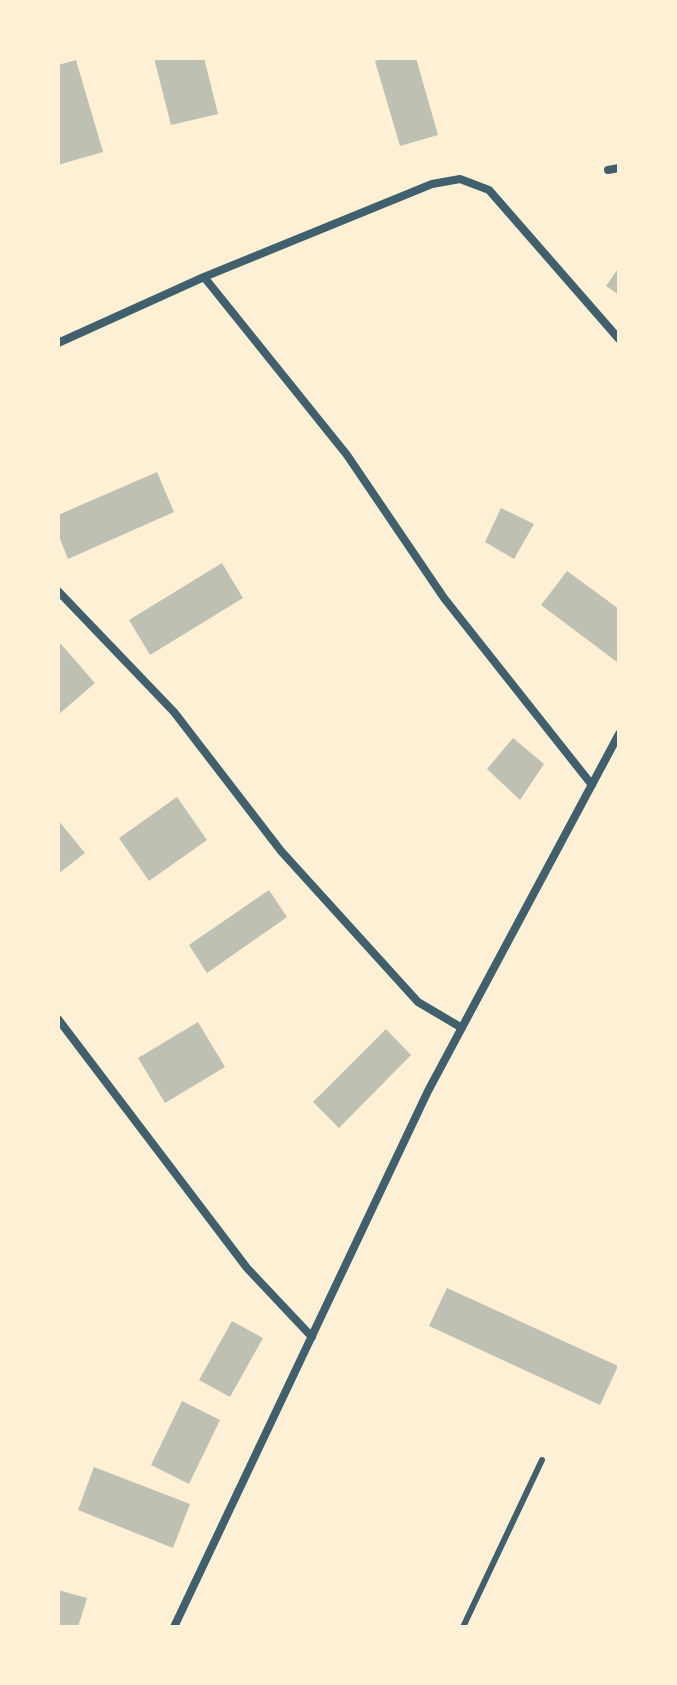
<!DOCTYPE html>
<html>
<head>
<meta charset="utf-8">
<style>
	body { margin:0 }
	#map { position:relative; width:677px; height:1685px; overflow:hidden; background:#fdf0d5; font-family:"PT Sans Narrow",sans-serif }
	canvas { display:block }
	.frame { position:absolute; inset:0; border:60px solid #fdf0d5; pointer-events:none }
</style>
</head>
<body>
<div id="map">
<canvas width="677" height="1685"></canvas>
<div class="frame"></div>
</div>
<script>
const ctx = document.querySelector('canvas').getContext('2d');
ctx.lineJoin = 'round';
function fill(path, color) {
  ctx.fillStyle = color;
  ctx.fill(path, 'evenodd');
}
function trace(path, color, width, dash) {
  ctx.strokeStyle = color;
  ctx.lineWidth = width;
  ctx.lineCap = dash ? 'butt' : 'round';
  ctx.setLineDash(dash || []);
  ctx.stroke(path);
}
const building = new Path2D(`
	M154 58H204L218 114 171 125Z
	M385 58H416L438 135 400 146 375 61Z
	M76 60 103 152 58 165V65Z
	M619 267V295L606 286Z
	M157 472 174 512 68 559 58 534V515Z
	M501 508 534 524 514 559 485 542Z
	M222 563 243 598 150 655 129 620Z
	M567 571 619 609 617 662 541 605Z
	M60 643 95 683 58 715V645Z
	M513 738 544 764 520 800 487 769Z
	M177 797 207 840 149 881 119 838Z
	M58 820 85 853 58 874Z
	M269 890 287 917 207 973 189 945Z
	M198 1022 225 1067 165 1103 138 1058Z
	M386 1029 411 1055 339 1128 313 1102Z
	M447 1288 618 1366 600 1405 429 1326Z
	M232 1321 263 1338 230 1397 199 1380Z
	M182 1401 220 1420 189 1484 151 1465Z
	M94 1467 190 1504 173 1548 78 1510Z
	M58 1590 87 1598 78 1627H58Z`);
const service = new Path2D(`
	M463 1627 542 1460`);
const minor = new Path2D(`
	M608 170 619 168
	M204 277 347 455 444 598 592 785
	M58 343 204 277 432 184 460 179 489 190 619 339
	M58 591 174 712 281 851 418 1002 462 1028
	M58 1019 247 1268 312 1337
	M174 1627 428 1091 619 734`);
fill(building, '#bec0b2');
trace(service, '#3f606c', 6);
trace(minor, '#3f606c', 8);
</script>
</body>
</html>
